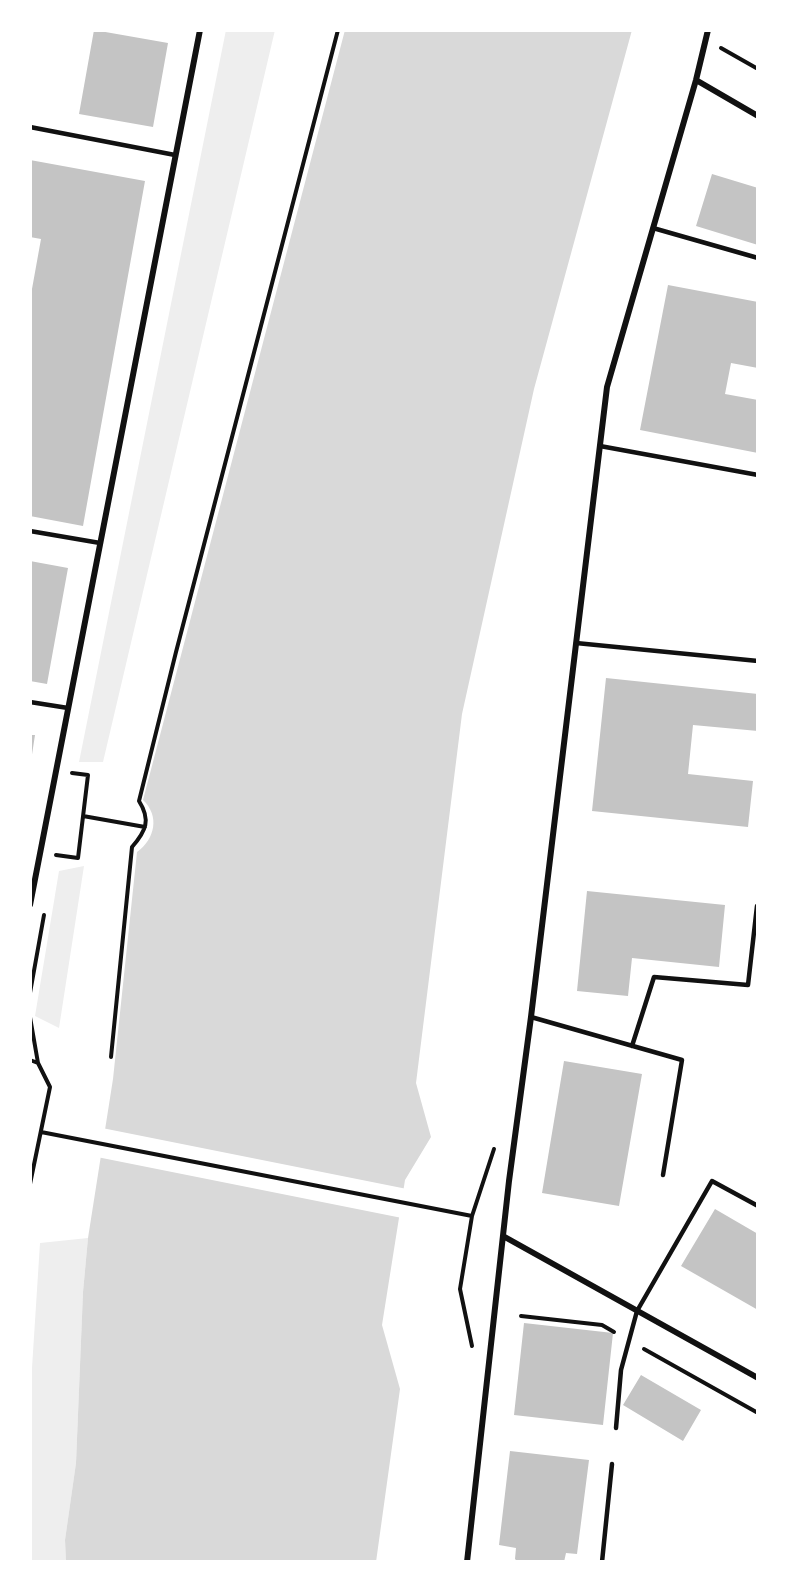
<!DOCTYPE html>
<html>
<head>
<meta charset="utf-8">
<style>
	body { margin:0 }
	#map { position:relative; width:788px; height:1592px; overflow:hidden; background:#fff; font-family:"Alegreya Sans",sans-serif }
	canvas { display:block }
	.frame { position:absolute; inset:0; border:32px solid #fff; pointer-events:none }
</style>
</head>
<body>
<div id="map">
<canvas width="788" height="1592"></canvas>
<div class="frame"></div>
</div>
<script>
const ctx = document.querySelector('canvas').getContext('2d');
ctx.lineJoin = 'round';
function fill(path, color) {
  ctx.fillStyle = color;
  ctx.fill(path, 'evenodd');
}
function trace(path, color, width, dash) {
  ctx.strokeStyle = color;
  ctx.lineWidth = width;
  ctx.lineCap = dash ? 'butt' : 'round';
  ctx.setLineDash(dash || []);
  ctx.stroke(path);
}
const green = new Path2D(`
	M226 30H275L103 762H79Z
	M84 866 59 1028 35 1016 59 871Z
	M88 1238 83 1292 76 1463 65 1540 66 1562H30V1399L40 1243Z`);
const water = new Path2D(`
	M345 30H632L534 389 462 714 416 1083 431 1137 405 1180 382 1325 400 1389 376 1562H66L65 1540 76 1463 83 1292 88 1238 113 1079 137 852C155 839 160 816 143 800Z`);
const pier = new Path2D(`
	M102 1128 407 1189 402 1218 97 1157Z`);
const building = new Path2D(`
	M94 30 168 43 153 127 79 114Z
	M30 160 145 181 83 526 30 516V300L41 239 30 237Z
	M712 174 758 188V245L696 226Z
	M668 285 758 302V368L731 363 725 394 758 400V453L640 430Z
	M30 561 68 568 47 684 30 681Z
	M606 678 758 694V731L693 725 688 774 753 781 748 827 592 811Z
	M30 735H35L31 761H30Z
	M587 891 725 905 719 967 632 958 628 996 577 991Z
	M564 1061 642 1074 619 1206 542 1193Z
	M715 1209 758 1234V1310L681 1266Z
	M524 1323 613 1333 603 1425 514 1415Z
	M641 1375 701 1410 683 1441 623 1405Z
	M510 1451 589 1460 577 1554 566 1553 564 1562H518L515 1559 516 1548 499 1545Z`);
const path = new Path2D(`
	M721 48 758 69
	M83 816 145 827
	M56 855 78 858 88 775 72 773
	M30 993 44 915
	M30 1017 38 1063
	M111 1057 132 847C146 831 151 820 139 801L176 652 338 30
	M30 1060 38 1063 50 1087 30 1184
	M41 1132 472 1216
	M521 1316 602 1325 614 1332
	M472 1346 460 1289 472 1216 494 1149
	M644 1349 758 1413`);
const service = new Path2D(`
	M30 127 175 155
	M653 228 758 258
	M600 446 758 475
	M30 531 100 543
	M576 643 758 661
	M30 702 68 708
	M531 1017 682 1060 663 1175
	M632 1046 654 977 748 985 757 906
	M616 1428 621 1370 637 1311 712 1181 758 1206
	M602 1562 612 1464`);
const minor = new Path2D(`
	M696 80 758 116
	M30 905 200 30
	M503 1236 758 1378
	M467 1562 509 1181 531 1017 607 387 696 80 708 30`);
fill(green, '#eee');
fill(water, '#d9d9d9');
fill(pier, '#fff');
fill(building, '#c4c4c4');
trace(path, '#111', 4);
trace(service, '#111', 4.5);
trace(minor, '#111', 6);
</script>
</body>
</html>
